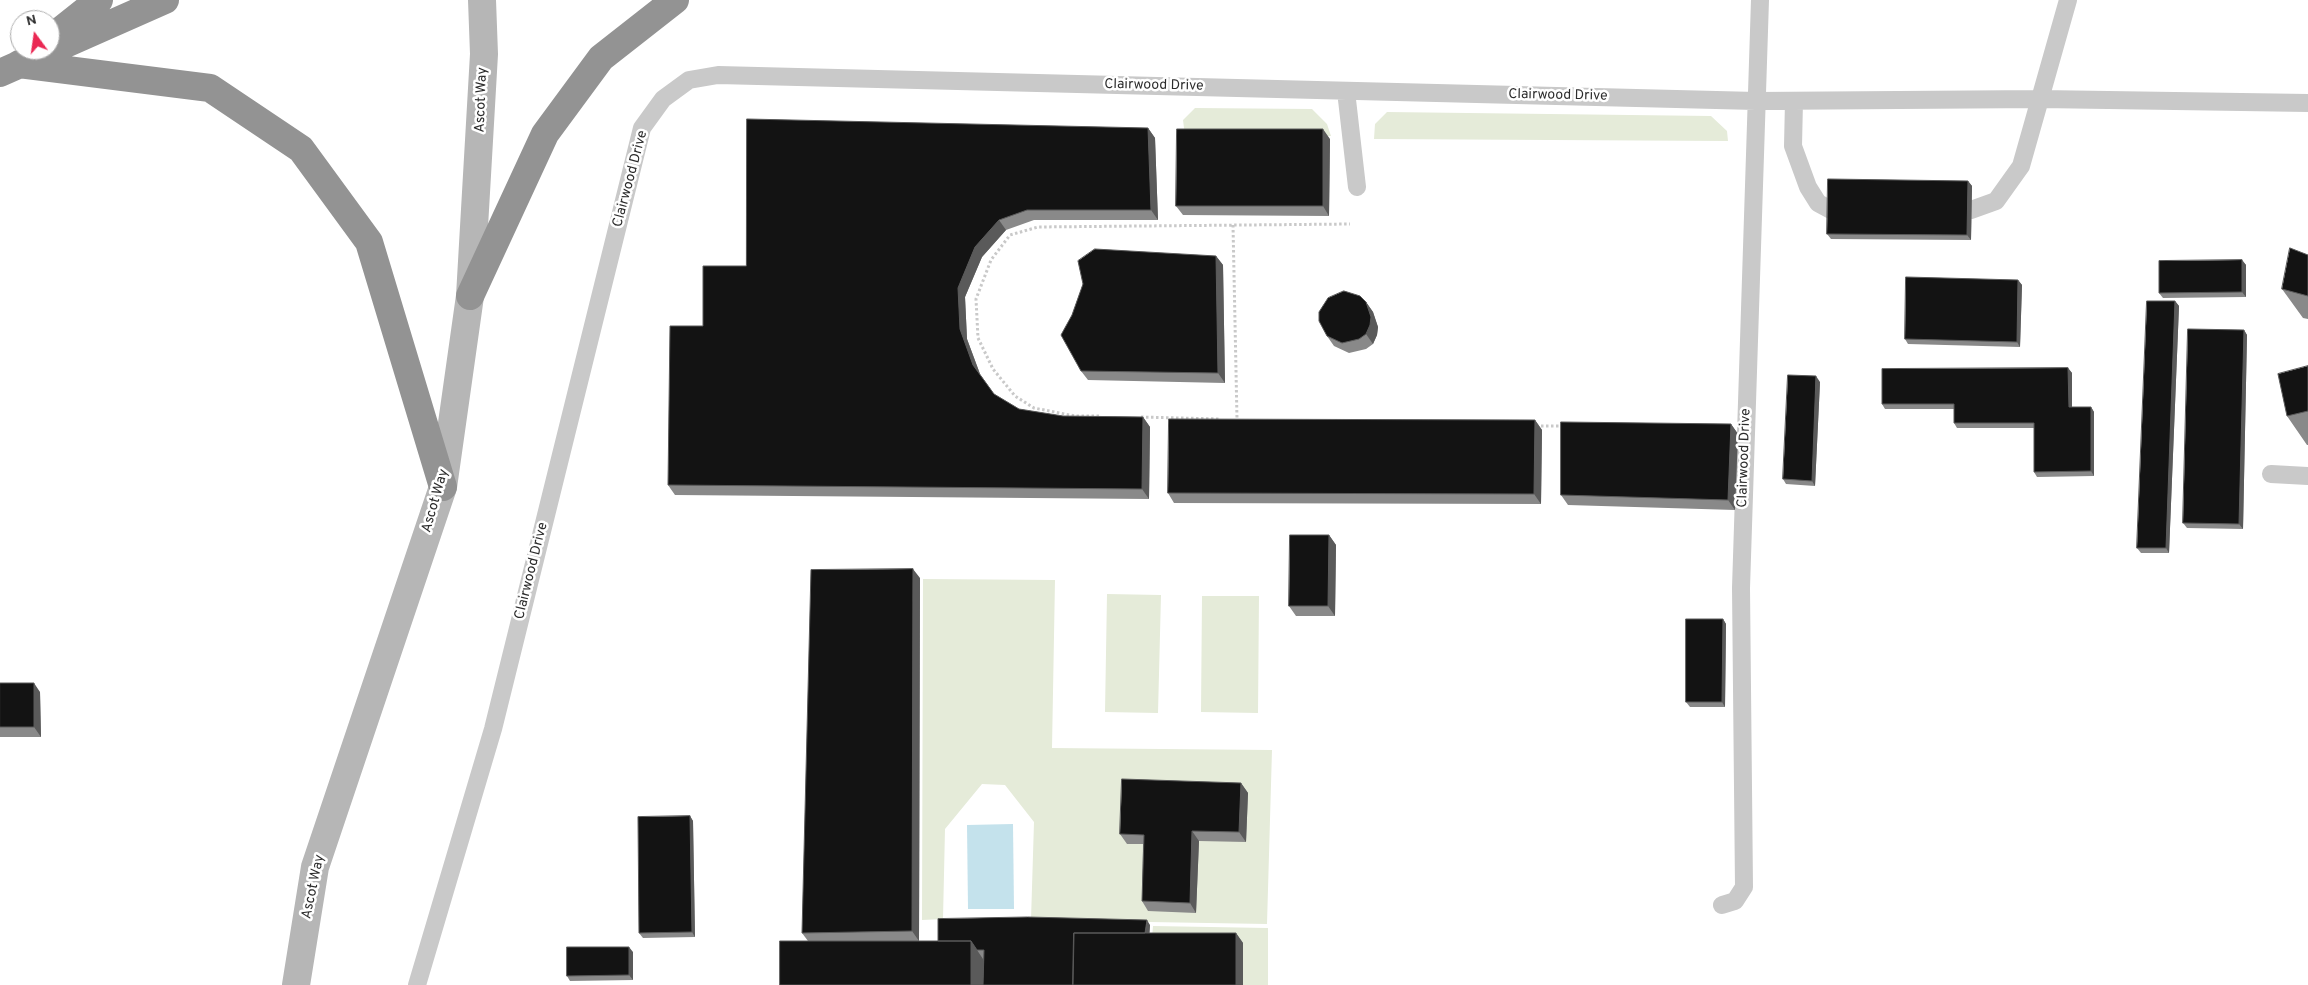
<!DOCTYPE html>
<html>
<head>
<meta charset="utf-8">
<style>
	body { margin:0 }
	#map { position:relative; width:2308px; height:985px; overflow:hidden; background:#fff; font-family:Overpass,sans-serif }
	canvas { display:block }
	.north { position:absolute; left:10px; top:10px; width:50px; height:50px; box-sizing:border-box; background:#fff; border:1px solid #ababab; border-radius:50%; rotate:346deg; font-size:14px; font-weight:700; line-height:20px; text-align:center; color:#2c2c2c }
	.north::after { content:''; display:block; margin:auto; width:18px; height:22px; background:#ea2853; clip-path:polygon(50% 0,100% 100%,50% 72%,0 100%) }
</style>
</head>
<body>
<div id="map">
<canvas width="2308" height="985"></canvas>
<div class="north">N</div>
</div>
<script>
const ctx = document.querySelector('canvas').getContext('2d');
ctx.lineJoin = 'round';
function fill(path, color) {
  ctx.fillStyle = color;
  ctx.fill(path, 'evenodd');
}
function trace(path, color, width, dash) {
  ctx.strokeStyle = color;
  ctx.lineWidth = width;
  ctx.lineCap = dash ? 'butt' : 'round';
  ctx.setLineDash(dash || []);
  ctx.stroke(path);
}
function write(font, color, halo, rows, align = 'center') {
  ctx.font = font + ' Overpass,sans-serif';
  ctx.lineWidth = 5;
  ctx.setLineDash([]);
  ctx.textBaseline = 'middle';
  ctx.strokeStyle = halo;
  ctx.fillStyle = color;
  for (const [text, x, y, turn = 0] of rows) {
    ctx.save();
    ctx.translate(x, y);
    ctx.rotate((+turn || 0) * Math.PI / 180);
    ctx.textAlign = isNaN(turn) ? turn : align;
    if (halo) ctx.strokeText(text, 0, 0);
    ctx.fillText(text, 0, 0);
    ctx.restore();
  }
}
const green = new Path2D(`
	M1195 108 1312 109 1327 124 1331 136H1185L1183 120Z
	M1387 112 1711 116 1727 131 1728 141 1374 139 1375 124Z
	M923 579 1055 580 1052 748 1272 750 1267 924 1031 920 1034 822 1005 785 982 784 945 829 943 919 922 920Z
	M1107 594 1161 595 1158 713 1105 712Z
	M1202 596H1259L1258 713 1201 712Z
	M1153 926 1268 928V985H1118L1150 962Z`);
const water = new Path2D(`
	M1013 824 1014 909H968L967 825Z`);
const path = new Path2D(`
	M1233 225 1237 419
	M1099 416H1075L1034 408 1015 396 993 369 978 338 976 299 991 260 1010 235 1038 227 1350 224
	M1141 417 1219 419
	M1536 426H1564`);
const lane = new Path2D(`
	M1346 91 1357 187
	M1794 101 1793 146 1808 187 1818 203 1831 210
	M1971 210 1996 201 2021 166 2068 0
	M2271 474 2308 476
	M1722 905 1735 901 1744 887 1741 588 1760 0
	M417 985 493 729 642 128 663 99 689 80 718 75 1756 101 2041 99 2308 103`);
const secondary = new Path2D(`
	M296 985 315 867 443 487 470 296 484 54 482 0`);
const highway = new Path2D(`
	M50 39 99 0
	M19 64 210 88 301 149 369 242 443 487
	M0 73 165 0
	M470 296 545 134 601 58 675 0`);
const wall = new Path2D(`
	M1148 128 1155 138 1158 220H1034L1006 230 982 257 965 297 967 339 980 374 994 394 1019 409 1063 416 1143 417 1150 427 1149 499 675 495 668 485 703 326Z
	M1330 139 1329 216 1183 215 1176 206Z
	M1968 181 1972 186 1971 240 1831 239 1827 234Z
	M2308 255V319L2303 318 2282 289Z
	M1216 256 1223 265 1225 383 1088 380 1081 371 1072 315 1083 284Z
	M2242 260 2246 265V297L2163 298 2159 293Z
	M2018 280 2022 285 2020 347 1908 344 1905 339Z
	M2175 301 2179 306 2169 553H2141L2137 548Z
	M1366 302 1373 312 1378 327 1377 335 1373 344 1366 349 1349 353 1334 346 1327 336Z
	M2244 330 2247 335 2243 529 2187 528 2183 523Z
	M2308 366V445H2307L2287 416Z
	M2068 368 2072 373V407H2091L2094 412V476L2037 477 2034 472V428H1957L1954 423V409H1885L1882 404Z
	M1820 382 1815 486 1786 484 1783 479Z
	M1535 420 1542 430 1541 504 1174 503 1168 493Z
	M1731 424 1738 434 1735 510 1568 505 1561 495Z
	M1329 535 1336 545 1335 616H1296L1289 606Z
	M920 578 919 941H896H938L1150 925 1149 933H1236L1243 943V985H780L808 941 802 933Z
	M1723 619 1726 624 1725 707H1690L1686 702Z
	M0 683 40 692 41 737H0Z
	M1241 783 1248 793 1246 842 1199 841 1196 913 1148 911 1142 901 1143 844H1127L1120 834Z
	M690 816 693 821 695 937 643 938 639 933Z
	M633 952V980L570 981 567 976Z`);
const shadedWall = new Path2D(`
	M1148 128 1155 138 1158 220 1151 210Z
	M1323 129 1330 139 1329 216 1323 206Z
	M1968 181 1972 186 1971 240 1967 235Z
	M999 220 1006 230 982 257 965 297 967 339 980 374 973 365 960 329 958 288 975 247Z
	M1216 256 1223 265 1225 383 1218 373Z
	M2242 260 2246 265V297L2242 292Z
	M2018 280 2022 285 2020 347 2017 342Z
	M2175 301 2179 306 2169 553 2166 548Z
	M1366 302 1373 312 1378 327 1377 335 1373 344 1366 334Z
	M2244 330 2247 335 2243 529 2239 524Z
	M2068 368 2072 373V412L2069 407Z
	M1816 376 1820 382 1815 486 1812 481Z
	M2091 407 2094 412V476L2091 471Z
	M1143 417 1150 427 1149 499 1142 489Z
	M1535 420 1542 430 1541 504 1534 494Z
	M1731 424 1738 434 1735 510 1728 500Z
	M1329 535 1336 545 1335 616 1328 606Z
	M913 569 920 578 919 941 912 931Z
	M1723 619 1726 624 1725 707 1722 702Z
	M34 683 40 692 41 737 34 727Z
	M1241 783 1248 793 1246 842 1239 832Z
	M690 816 693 821 695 937 692 932Z
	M1192 831 1199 841 1196 913 1190 903Z
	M1147 920 1150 925 1149 943 1145 938Z
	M1236 933 1243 943V985H1236Z
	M971 941 983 959V985H971Z
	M629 947 633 952V980L629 975Z`);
const building = new Path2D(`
	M747 119 1148 128 1151 210H1027L999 220 975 247 958 288 960 329 973 365 994 394 1019 409 1063 416 1143 417 1142 489 668 485 670 326H703V266H746Z
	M1177 129H1323V206H1176Z
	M1828 179 1968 181 1967 235 1827 234Z
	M2290 248 2308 255V296L2282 289Z
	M1095 249 1216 256 1218 373 1081 371 1061 335 1072 315 1083 284 1078 261Z
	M2242 260V292L2159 293V261Z
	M1906 277 2018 280 2017 342 1905 339Z
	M1344 291 1360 296 1366 302 1371 317 1370 325 1366 334 1359 339 1342 343 1327 336 1319 321V312L1328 298Z
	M2147 301H2175L2166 548H2137Z
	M2188 329 2244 330 2239 524 2183 523Z
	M2308 366V411L2287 416 2278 374Z
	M2068 368 2069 407H2091V471L2034 472V423H1954V404H1882V369Z
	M1788 375 1816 376 1812 481 1783 479Z
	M1169 419 1535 420 1534 494 1168 493Z
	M1561 422 1731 424 1728 500 1561 495Z
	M1290 535H1329L1328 606H1289Z
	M913 569 912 931 802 933 811 570Z
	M1686 619H1723L1722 702H1686Z
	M0 683H34V727H0Z
	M1122 779 1241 783 1239 832 1192 831 1190 903 1142 901 1144 835 1120 834Z
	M690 816 692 932 639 933 638 817Z
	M1028 917 1147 920 1145 933H1074L1073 985H983L984 950H977L971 941H938V919Z
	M1074 933H1236V985H1073Z
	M780 941H971V985H780Z
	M567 947H629V975L567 976Z`);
const streetNames = [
	["Clairwood Drive",1154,86,1],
	["Clairwood Drive",1558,96,1],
	["Ascot Way",482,100,-88],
	["Clairwood Drive",631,179,-75],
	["Clairwood Drive",1745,458,-88],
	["Ascot Way",436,501,-74],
	["Clairwood Drive",532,571,-76],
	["Ascot Way",314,887,-78]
];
fill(green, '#e5ebd9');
fill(water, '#c4e2ec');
trace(path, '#c9c9c9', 3, [2.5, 2.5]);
trace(lane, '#c9c9c9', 18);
trace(secondary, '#b6b6b6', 28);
trace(highway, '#939393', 28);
fill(wall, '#898989');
fill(shadedWall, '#5a5a5a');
fill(building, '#131313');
trace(building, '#5a5a5a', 1);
write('14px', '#2c2c2c', '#fff', streetNames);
</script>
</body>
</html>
